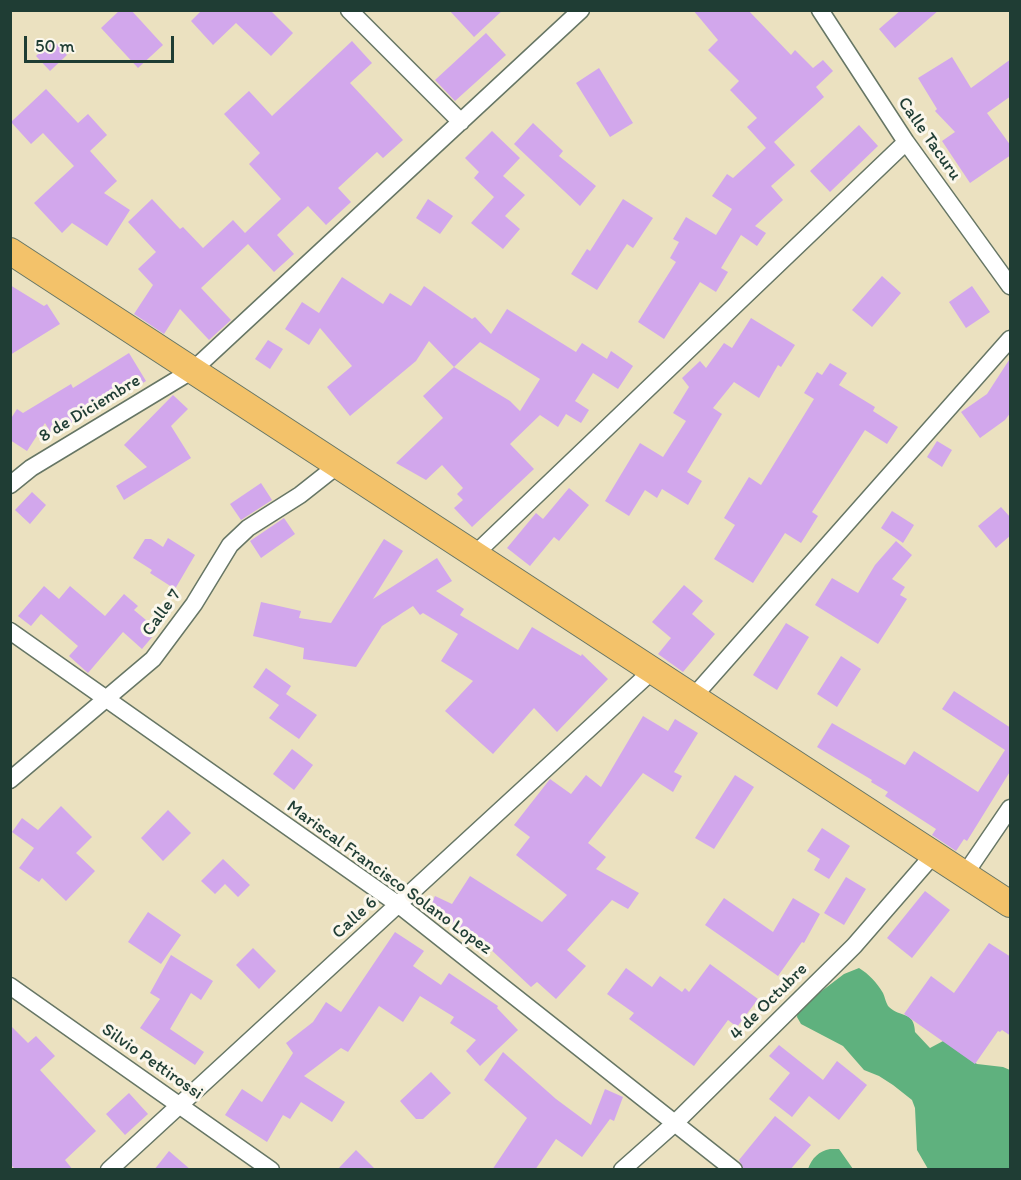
<!DOCTYPE html>
<html>
<head>
<meta charset="utf-8">
<style>
	body { margin:0 }
	#map { position:relative; width:1021px; height:1180px; overflow:hidden; background:#ebe1c0; font-family:Itim,sans-serif }
	canvas { display:block }
	.frame { position:absolute; inset:0; border:12px solid #1f3d34; pointer-events:none }
	.scale { position:absolute; left:24px; top:36px; width:150px; height:27px; box-sizing:border-box; border:3px solid #1f3d34; border-top:0; padding-left:8px; font-size:18px; line-height:21px; white-space:nowrap; color:#1f3d34; -webkit-text-stroke:4px #fbf7ec; paint-order:stroke }
</style>
</head>
<body>
<div id="map">
<canvas width="1021" height="1180"></canvas>
<div class="frame"></div>
<div class="scale">50 m</div>
</div>
<script>
const ctx = document.querySelector('canvas').getContext('2d');
ctx.lineJoin = 'round';
function fill(path, color) {
  ctx.fillStyle = color;
  ctx.fill(path, 'evenodd');
}
function trace(path, color, width, dash) {
  ctx.strokeStyle = color;
  ctx.lineWidth = width;
  ctx.lineCap = dash ? 'butt' : 'round';
  ctx.setLineDash(dash || []);
  ctx.stroke(path);
}
function write(font, color, halo, rows, align = 'center') {
  ctx.font = font + ' Itim,sans-serif';
  ctx.lineWidth = 6;
  ctx.setLineDash([]);
  ctx.textBaseline = 'middle';
  ctx.strokeStyle = halo;
  ctx.fillStyle = color;
  for (const [text, x, y, turn = 0] of rows) {
    ctx.save();
    ctx.translate(x, y);
    ctx.rotate((+turn || 0) * Math.PI / 180);
    ctx.textAlign = isNaN(turn) ? turn : align;
    if (halo) ctx.strokeText(text, 0, 0);
    ctx.fillText(text, 0, 0);
    ctx.restore();
  }
}
const forest = new Path2D(`
	M859 968C869 974 877 983 883 993 885 997 886 1004 889 1007 900 1018 914 1010 915 1032L930 1048 945 1040 977 1064 1003 1067 1010 1070V1169H928L917 1150 915 1108 912 1100 893 1085 879 1076 864 1070 843 1046 801 1024 797 1017 798 1009 844 974Z
	M830 1149H839L853 1169H808C812 1158 819 1151 830 1149Z`);
const building = new Path2D(`
	M120 10H131L163 45 138 68 101 28Z
	M202 10H270L293 33 271 56 236 23 213 45 191 21Z
	M449 10H503L474 37Z
	M693 10H748L791 55 795 50 813 68 823 60 833 71 816 87 824 97 774 142 795 165 771 186 783 200 755 226 766 233 757 246 741 235 721 268 728 272 716 292 700 282 664 339 638 322 676 262 670 258 679 242 673 239 686 217 716 235 732 209 712 196 727 174 733 178 766 148 747 127 757 118 730 90 739 81 708 50 718 40Z
	M901 10H939L895 48 879 29Z
	M486 33 506 55 455 101 435 80Z
	M53 40 67 55 50 71 36 56Z
	M352 41 372 63 350 83 403 140 383 158 377 152 338 188 351 202 326 225 308 206 277 235 294 254 274 272 248 244 201 288 231 320 209 340 180 309 164 334 134 314 153 285 138 269 156 252 128 222 152 199 180 229 183 227 203 248 233 220 245 233 281 199 249 164 260 153 224 114 249 91 272 116Z
	M952 57 971 88 1011 59V96L987 113 1011 146V155L970 183 942 141 955 132 935 111 937 109 918 78Z
	M599 68 633 123 610 137 576 83Z
	M46 89 78 123 88 114 107 135 90 151 117 181 104 193 130 210 107 246 72 223 62 233 34 203 74 166 43 133 31 144 11 122Z
	M533 123 563 151 559 156 596 186 580 206 514 144Z
	M859 125 878 146 830 192 810 171Z
	M492 131 520 158 503 176 525 195 505 216 520 229 503 249 471 223 494 197 474 178 479 172 465 158Z
	M428 199 453 216 440 234 416 218Z
	M623 199 653 218 633 248 627 244 597 290 571 274 587 249 590 251Z
	M882 276 901 293 872 327 852 310Z
	M342 277 383 304 390 293 411 306 424 286 472 319 475 317 491 334 507 309 576 352 582 343 607 359 611 351 633 366 618 389 593 373 575 401 589 410 581 423 566 414 558 427 540 415 510 444 534 469 472 527 454 508 463 500 457 494 463 488 442 465 426 480 396 463 443 418 423 396 454 367 429 341 416 361 350 416 327 387 352 366 320 328 309 345 285 329 302 302 319 313ZM480 342 540 379 520 411 510 401 454 367Z
	M10 285 44 306 47 304 60 324 10 355Z
	M972 286 990 312 966 328 949 302Z
	M751 318 795 345 781 367 778 365 759 398 734 382 713 408 722 414 687 472 702 481 688 505 662 489 657 498 645 490 629 516 605 501 640 443 663 457 686 421 673 413 689 387 682 378 700 361 706 368 724 343 732 348Z
	M268 340 283 349 270 369 255 359Z
	M129 353 146 381 105 407 102 404 52 435 45 423 27 451 10 440V420L17 409 23 413 71 384 73 388Z
	M1011 357V412L1005 420 980 438 961 412 987 394Z
	M830 363 847 373 839 385 875 407 873 411 898 427 887 444 865 430 812 512 818 516 801 543 785 533 753 583 714 559 735 525 724 518 749 477 761 485 814 399 804 393 817 372 822 375Z
	M173 395 188 409 171 426 191 458 124 500 116 486 147 467 124 445Z
	M937 441 952 450 942 467 927 457Z
	M261 483 272 500 241 520 230 504Z
	M569 488 589 505 559 541 554 537 530 566 507 548 536 513 543 519Z
	M32 492 46 505 30 524 15 510Z
	M1001 507 1011 518V535L996 548 978 526Z
	M892 511 914 525 903 543 881 528Z
	M284 518 295 534 261 558 250 541Z
	M168 538 195 555 175 589 150 573 152 570 133 558 145 539H151L163 547Z
	M384 539 403 551 373 599 437 558 452 581 436 591 464 609 460 615 518 650 532 627 581 656 582 654 608 679 557 732 534 708 493 754 445 711 473 681 441 661 458 634 423 613 420 615 413 606 382 626 356 667 303 659 304 648 253 636 261 602 301 611 299 618 331 623Z
	M896 541 912 555 892 579 905 587 900 595 907 599 878 644 815 605 832 578 858 593 875 565Z
	M684 585 703 601 692 614 715 634 683 672 658 654 671 638 652 622Z
	M44 586 59 599 70 586 105 616 124 594 138 606 134 610 158 630 142 649 123 632 88 673 69 656 78 646 41 614 31 626 18 616Z
	M786 623 809 637 777 690 753 675Z
	M841 656 861 669 837 707 817 694Z
	M266 668 291 686 286 694 317 715 299 739 269 718 279 705 253 687Z
	M954 691 1011 728V770L967 841 964 839 956 851 932 835 936 829 885 796 888 792 871 782 872 780 817 747 832 723 905 765 914 751 978 792 1005 750 942 709Z
	M643 716 668 731 675 719 698 733 674 772 682 776 673 792 643 773 588 843 606 857 596 869 639 893 628 909 612 900 567 950 586 966 556 999 537 982 531 987 487 946 483 951 459 936 464 930 427 913 435 896 452 904 470 876 542 922 567 895 516 855 530 837 514 825 550 779 571 794 586 775 601 787Z
	M292 749 313 765 294 790 273 774Z
	M735 775 754 787 714 849 695 838Z
	M61 806 92 837 76 853 95 871 66 901 42 878 39 882 19 868 34 848 12 832 22 818 38 830Z
	M168 810 191 833 163 861 141 838Z
	M822 828 850 846 829 879 814 870 820 859 807 851Z
	M223 859 250 885 238 897 225 884 215 894 201 881Z
	M846 877 866 889 844 925 824 913Z
	M925 891 950 910 912 958 887 938Z
	M724 898 773 932 793 898 820 914 804 943 802 942 778 976 705 925Z
	M148 912 181 935 161 964 128 942Z
	M395 932 424 951 413 966 441 985 449 973 498 1006 497 1008 518 1030 480 1066 466 1051 476 1040 450 1023 454 1017 420 996 403 1022 379 1006 348 1052 341 1048 304 1076 345 1102 332 1122 301 1102 290 1119 283 1115 267 1142 225 1115 242 1089 262 1102 293 1053 286 1043 313 1022 326 1002 341 1012Z
	M989 943 1011 957V1036L1002 1030 1000 1032 998 1031 975 1064 904 1014 931 976 954 993Z
	M253 948 276 971 259 989 236 965Z
	M171 955 213 981 201 1000 191 993 170 1029 204 1052 195 1065 140 1028 160 999 150 993Z
	M710 964 758 999 737 1027 728 1020 694 1066 629 1019 634 1013 607 994 626 968 652 987 660 976 682 992 685 988 689 992Z
	M10 1025 28 1043 36 1036 55 1056 40 1070 96 1131 65 1160 73 1170H16L10 1164Z
	M779 1045 823 1080 837 1061 867 1085 839 1120 809 1096 792 1117 769 1099 790 1073 769 1056Z
	M503 1052 556 1099 591 1125 605 1089 623 1097 614 1121 610 1119 582 1157 556 1139 535 1170H492L527 1118 484 1080Z
	M431 1072 451 1093 423 1119H416L400 1101Z
	M129 1093 148 1114 125 1135 106 1114Z
	M775 1116 811 1145 790 1170H744L739 1160Z
	M356 1150 376 1170H337Z
	M169 1151 191 1170H154Z`);
const minor = new Path2D(`
	M349 10 461 122
	M820 10 906 142 1010 286
	M10 485 31 468 193 370 581 10
	M475 554 906 142
	M10 631 399 905 734 1170
	M694 696 1010 339
	M10 780 153 659 194 604 230 545 248 528 300 495 338 465
	M965 874 1010 808
	M10 986 271 1170
	M109 1170 653 670
	M622 1170 675 1123 854 946 934 854`);
const primary = new Path2D(`
	M10 251 1010 904`);
const streetNames = [
	["Calle Tacuru",929,139,55],
	["8 de Diciembre",90,409,-31],
	["Calle 7",162,613,-54],
	["Mariscal Francisco Solano Lopez",389,878,36],
	["Calle 6",355,918,-42],
	["4 de Octubre",769,1002,-45],
	["Silvio Pettirossi",152,1062,35]
];
fill(forest, '#5fb17e');
fill(building, '#d2a7ec');
trace(minor, '#667665', 19);
trace(primary, '#667665', 28);
trace(minor, '#fff', 16);
trace(primary, '#f3c26a', 26);
write('18px', '#1f3d34', '#fbf7ec', streetNames);
</script>
</body>
</html>
